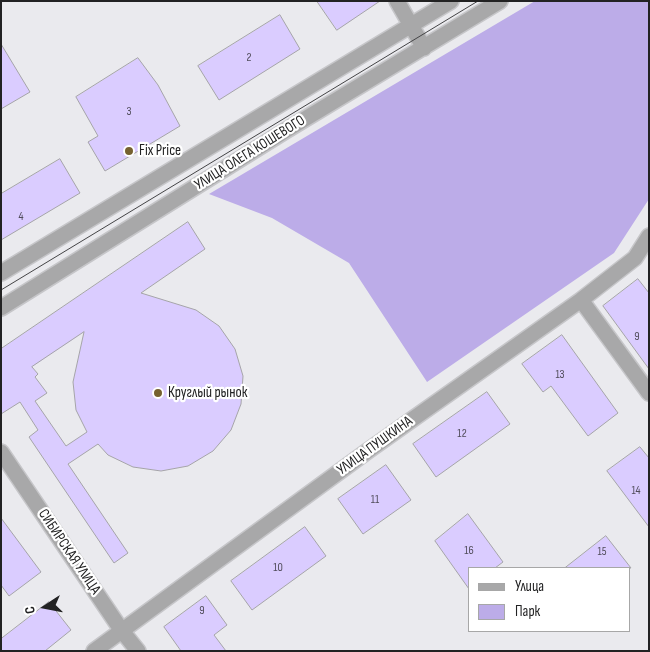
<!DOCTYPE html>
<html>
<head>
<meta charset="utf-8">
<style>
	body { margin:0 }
	#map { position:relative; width:650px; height:652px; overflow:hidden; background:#eaeaee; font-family:"Sofia Sans Condensed",sans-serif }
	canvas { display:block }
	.frame { position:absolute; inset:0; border:2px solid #222223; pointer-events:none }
	.legend { position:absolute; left:468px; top:567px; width:162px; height:65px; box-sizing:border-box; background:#fff; border:1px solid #a7a7a7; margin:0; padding:6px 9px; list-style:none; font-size:15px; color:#222223 }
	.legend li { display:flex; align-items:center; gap:10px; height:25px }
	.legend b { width:25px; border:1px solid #a7a7a7 }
	.north { position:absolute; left:20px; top:582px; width:50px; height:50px; -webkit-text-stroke:4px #fff; paint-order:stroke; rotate:259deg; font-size:14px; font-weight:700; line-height:20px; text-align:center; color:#222223 }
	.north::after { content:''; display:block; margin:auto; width:18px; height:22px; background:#222223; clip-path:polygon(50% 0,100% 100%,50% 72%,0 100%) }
</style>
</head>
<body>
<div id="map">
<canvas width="650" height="652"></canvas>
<div class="frame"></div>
<ul class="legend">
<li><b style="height:6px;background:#a8a8a9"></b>Улица</li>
<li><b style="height:14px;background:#bcace8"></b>Парк</li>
</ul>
<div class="north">С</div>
</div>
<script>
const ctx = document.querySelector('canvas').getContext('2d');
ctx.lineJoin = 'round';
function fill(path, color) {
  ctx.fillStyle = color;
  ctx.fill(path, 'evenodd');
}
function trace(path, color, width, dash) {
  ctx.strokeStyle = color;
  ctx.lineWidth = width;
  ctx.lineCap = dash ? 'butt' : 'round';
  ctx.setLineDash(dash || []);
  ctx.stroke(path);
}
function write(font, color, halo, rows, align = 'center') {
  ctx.font = font + ' "Sofia Sans Condensed",sans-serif';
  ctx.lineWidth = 4.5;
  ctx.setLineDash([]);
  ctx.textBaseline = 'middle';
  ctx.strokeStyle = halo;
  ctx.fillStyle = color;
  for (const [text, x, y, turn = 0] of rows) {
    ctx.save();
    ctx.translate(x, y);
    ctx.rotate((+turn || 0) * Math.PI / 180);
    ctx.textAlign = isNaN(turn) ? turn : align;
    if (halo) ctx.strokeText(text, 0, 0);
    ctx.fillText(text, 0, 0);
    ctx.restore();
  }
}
const green = new Path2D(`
	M535 1H649V199L614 253 427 382 349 263 272 218 209 194Z`);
const building = new Path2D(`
	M317 1H380L337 30Z
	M280 15 300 49 219 100 198 66Z
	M1 44 30 92 1 109Z
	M138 58 158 85 180 126 105 171 88 142 98 136 76 97Z
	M60 159 80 193 1 240V194Z
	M188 222 205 249 141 293 196 310 219 326 235 349 243 376 241 404 231 430 213 451 188 466 161 471 133 467 108 455 98 444 68 464 128 553 114 563 29 437 38 430 20 402 1 414V349ZM84 332 73 382 76 410 87 432 66 446 35 401 47 393 35 377 38 374 32 367Z
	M638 279 649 293V369L603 306Z
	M562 335 618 413 588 436 551 386 543 392 522 364Z
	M487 392 510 424 436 477 413 444Z
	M640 447 649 458V527L607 471Z
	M386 465 411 500 363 534 338 499Z
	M468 514 503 562 495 568H469V589L435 541Z
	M1 518 41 572 9 596 1 585Z
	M305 527 326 556 252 610 231 581Z
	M606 536 631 568H565Z
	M206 596 227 625 214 635 226 651H181L164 627Z
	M49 602 71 630 45 651H1V639Z`);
const street = new Path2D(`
	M397 1 424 48
	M1 273 451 1
	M581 300 649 393
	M1 308 285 131 500 1
	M1 452 122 631 138 651
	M94 651 369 450 581 300 635 258 649 236`);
const tram = new Path2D(`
	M1 290 478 1`);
const markers = [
	[129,151,5,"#756130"],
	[158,393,5,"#756130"]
];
const numberNames = [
	["2",249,58],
	["3",129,112],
	["4",21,217],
	["9",637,337],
	["13",560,375],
	["12",462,434],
	["14",636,491],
	["11",375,500],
	["16",469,551],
	["15",602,552],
	["10",278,568],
	["9",202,611]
];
const poiNames = [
	["Fix Price",139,151],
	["Круглый рынок",168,393]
];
const streetNames = [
	["УЛИЦА ОЛЕГА КОШЕВОГО",250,153,-32],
	["УЛИЦА ПУШКИНА",375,446,-36],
	["СИБИРСКАЯ УЛИЦА",69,552,56]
];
fill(green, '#bcace8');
fill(building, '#daccff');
trace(building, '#a5a4a8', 1);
trace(street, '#c6c6c9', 18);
trace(street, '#a8a8a9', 15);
trace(tram, '#444446', 1);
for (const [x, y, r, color] of markers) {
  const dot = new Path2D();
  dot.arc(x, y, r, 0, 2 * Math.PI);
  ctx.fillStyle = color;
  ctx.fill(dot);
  trace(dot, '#fff', 2);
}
write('12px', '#504c5a', null, numberNames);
write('15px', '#222223', '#fff', poiNames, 'left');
write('15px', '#222223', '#fff', streetNames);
</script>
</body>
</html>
